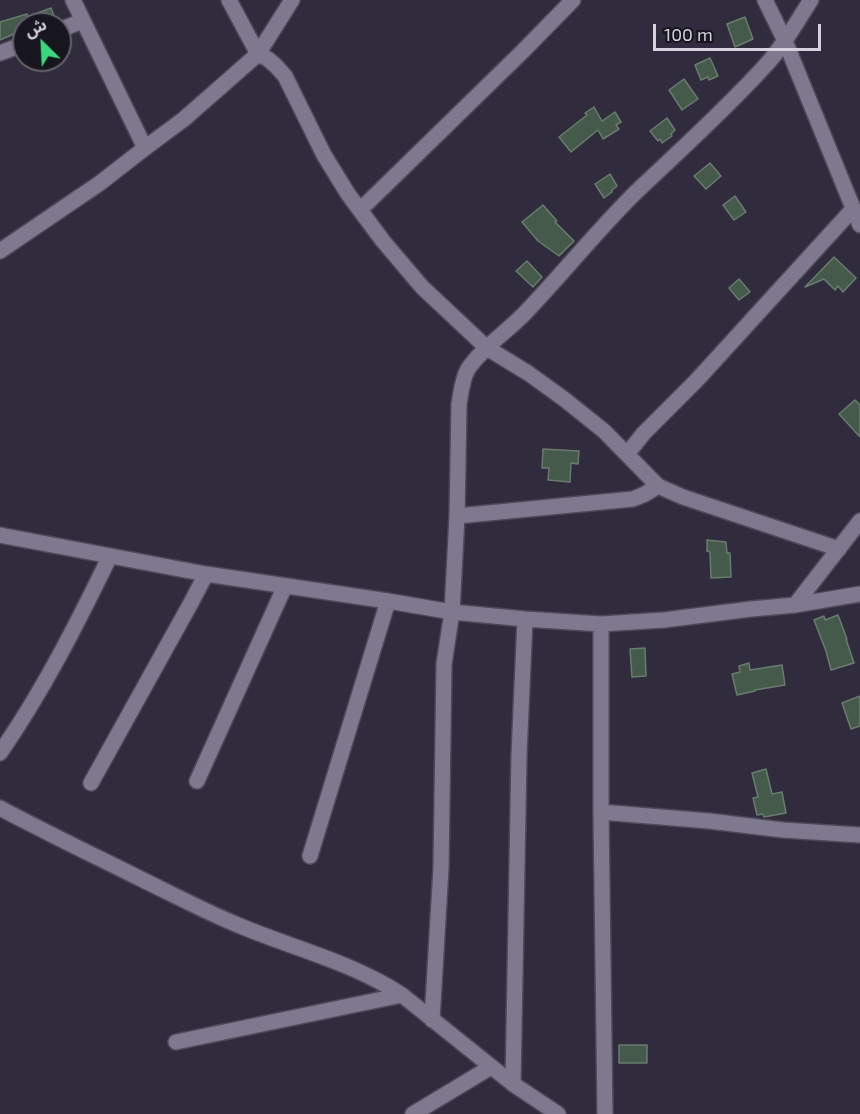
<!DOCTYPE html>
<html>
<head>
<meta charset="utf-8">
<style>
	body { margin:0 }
	#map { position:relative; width:860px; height:1114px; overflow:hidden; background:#302b3d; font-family:"Exo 2","Noto Sans Arabic",sans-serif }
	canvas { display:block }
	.north { position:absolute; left:12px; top:12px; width:60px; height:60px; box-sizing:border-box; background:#17151d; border:2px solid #63616a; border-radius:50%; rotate:336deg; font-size:16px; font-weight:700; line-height:24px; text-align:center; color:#d5d2de }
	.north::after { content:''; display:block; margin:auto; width:21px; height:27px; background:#3bd77f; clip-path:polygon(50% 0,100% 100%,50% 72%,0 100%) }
	.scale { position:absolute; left:653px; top:24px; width:168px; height:27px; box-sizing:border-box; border:3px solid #d5d2de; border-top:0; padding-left:8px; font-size:18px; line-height:21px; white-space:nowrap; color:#d5d2de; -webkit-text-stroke:4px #17151d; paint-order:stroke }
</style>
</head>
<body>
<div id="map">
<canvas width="860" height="1114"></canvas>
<div class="north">ش</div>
<div class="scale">100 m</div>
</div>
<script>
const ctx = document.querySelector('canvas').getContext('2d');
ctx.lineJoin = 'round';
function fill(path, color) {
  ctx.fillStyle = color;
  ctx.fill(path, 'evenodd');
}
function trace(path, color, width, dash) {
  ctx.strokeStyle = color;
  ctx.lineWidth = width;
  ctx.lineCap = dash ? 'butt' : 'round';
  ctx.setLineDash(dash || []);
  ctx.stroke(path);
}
const building = new Path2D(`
	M51 8 56 21 48 24H24V33L15 36 14 34 0 40V22L27 14V17Z
	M745 17 753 39 735 47 727 24Z
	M710 58 718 76 709 80 708 77 701 80 695 65Z
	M684 79 698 99 682 110 669 90Z
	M594 107 602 121 615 112 621 122 616 125 619 129 603 139 598 130 571 152 559 137 587 115 585 113Z
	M667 118 675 130 671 134 672 136 662 143 660 139 658 141 650 131Z
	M710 163 721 176 706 189 694 176Z
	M610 174 617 186 612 190V192L604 198 595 184Z
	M735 196 746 212 734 220 723 205Z
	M543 205 557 221 555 222 574 241 559 256 538 241 522 222Z
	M834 257 856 278 843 292 838 286 835 290 824 279 805 287Z
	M527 261 542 277 533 287 516 271Z
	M739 279 750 292 739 300 729 288Z
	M855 400 860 405V437L839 414Z
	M543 449 579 451 578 464 571 463 570 482 548 480 549 468H542Z
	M707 540 726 542 727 553H730L731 577 711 578 710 552 707 551Z
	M838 615 847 639H846L854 663 831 670 826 651 814 620 824 616 825 620Z
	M645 648 646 676 632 677 630 649Z
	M749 663 750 670 782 665 785 685 755 690V691L737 695 732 674 740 672 739 666Z
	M860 696V726L851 729 842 703Z
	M766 769 772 794 782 792 786 813 764 817 763 814 757 815 753 798 758 797 752 773Z
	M619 1045H647V1063H619Z`);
const minor = new Path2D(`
	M73 0 145 148
	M229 0 258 54 268 59 276 66 285 76 324 155 348 194 383 241 422 287 487 348 528 373 564 399 604 431 658 486 683 497 839 549
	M765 0 785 41 860 225
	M60 30 82 21
	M0 53 24 44
	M360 210 523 51 573 0
	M0 251 100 183 145 148 184 119 258 54 292 0
	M627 454 644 433 696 381 853 209
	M457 516 633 499 645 494 658 486
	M0 535 206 574 388 601 452 612 525 619 601 624 664 620 751 609 795 605 860 594
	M795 605 860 521
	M601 624V812L605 1114
	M0 753C43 691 77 624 110 556
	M197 781 285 586
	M91 783 192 601 206 574
	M0 808C47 833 95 856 143 880 174 895 206 912 238 925 292 948 352 962 402 995L513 1084 558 1114
	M601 812 709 821 783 830 860 835
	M310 856 388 601
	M432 1020 441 868 444 664 452 612 457 516 459 404C461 393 462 379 468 369 482 348 509 330 526 312 563 273 596 232 634 194 678 152 723 112 764 67 783 47 796 23 811 0
	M176 1042 402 995
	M513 1084 519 755 525 619
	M413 1114 491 1067`);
fill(building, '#465a4b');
trace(building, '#687d6e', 1.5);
trace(minor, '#4e4858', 18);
trace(minor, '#7f798f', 15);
</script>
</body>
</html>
